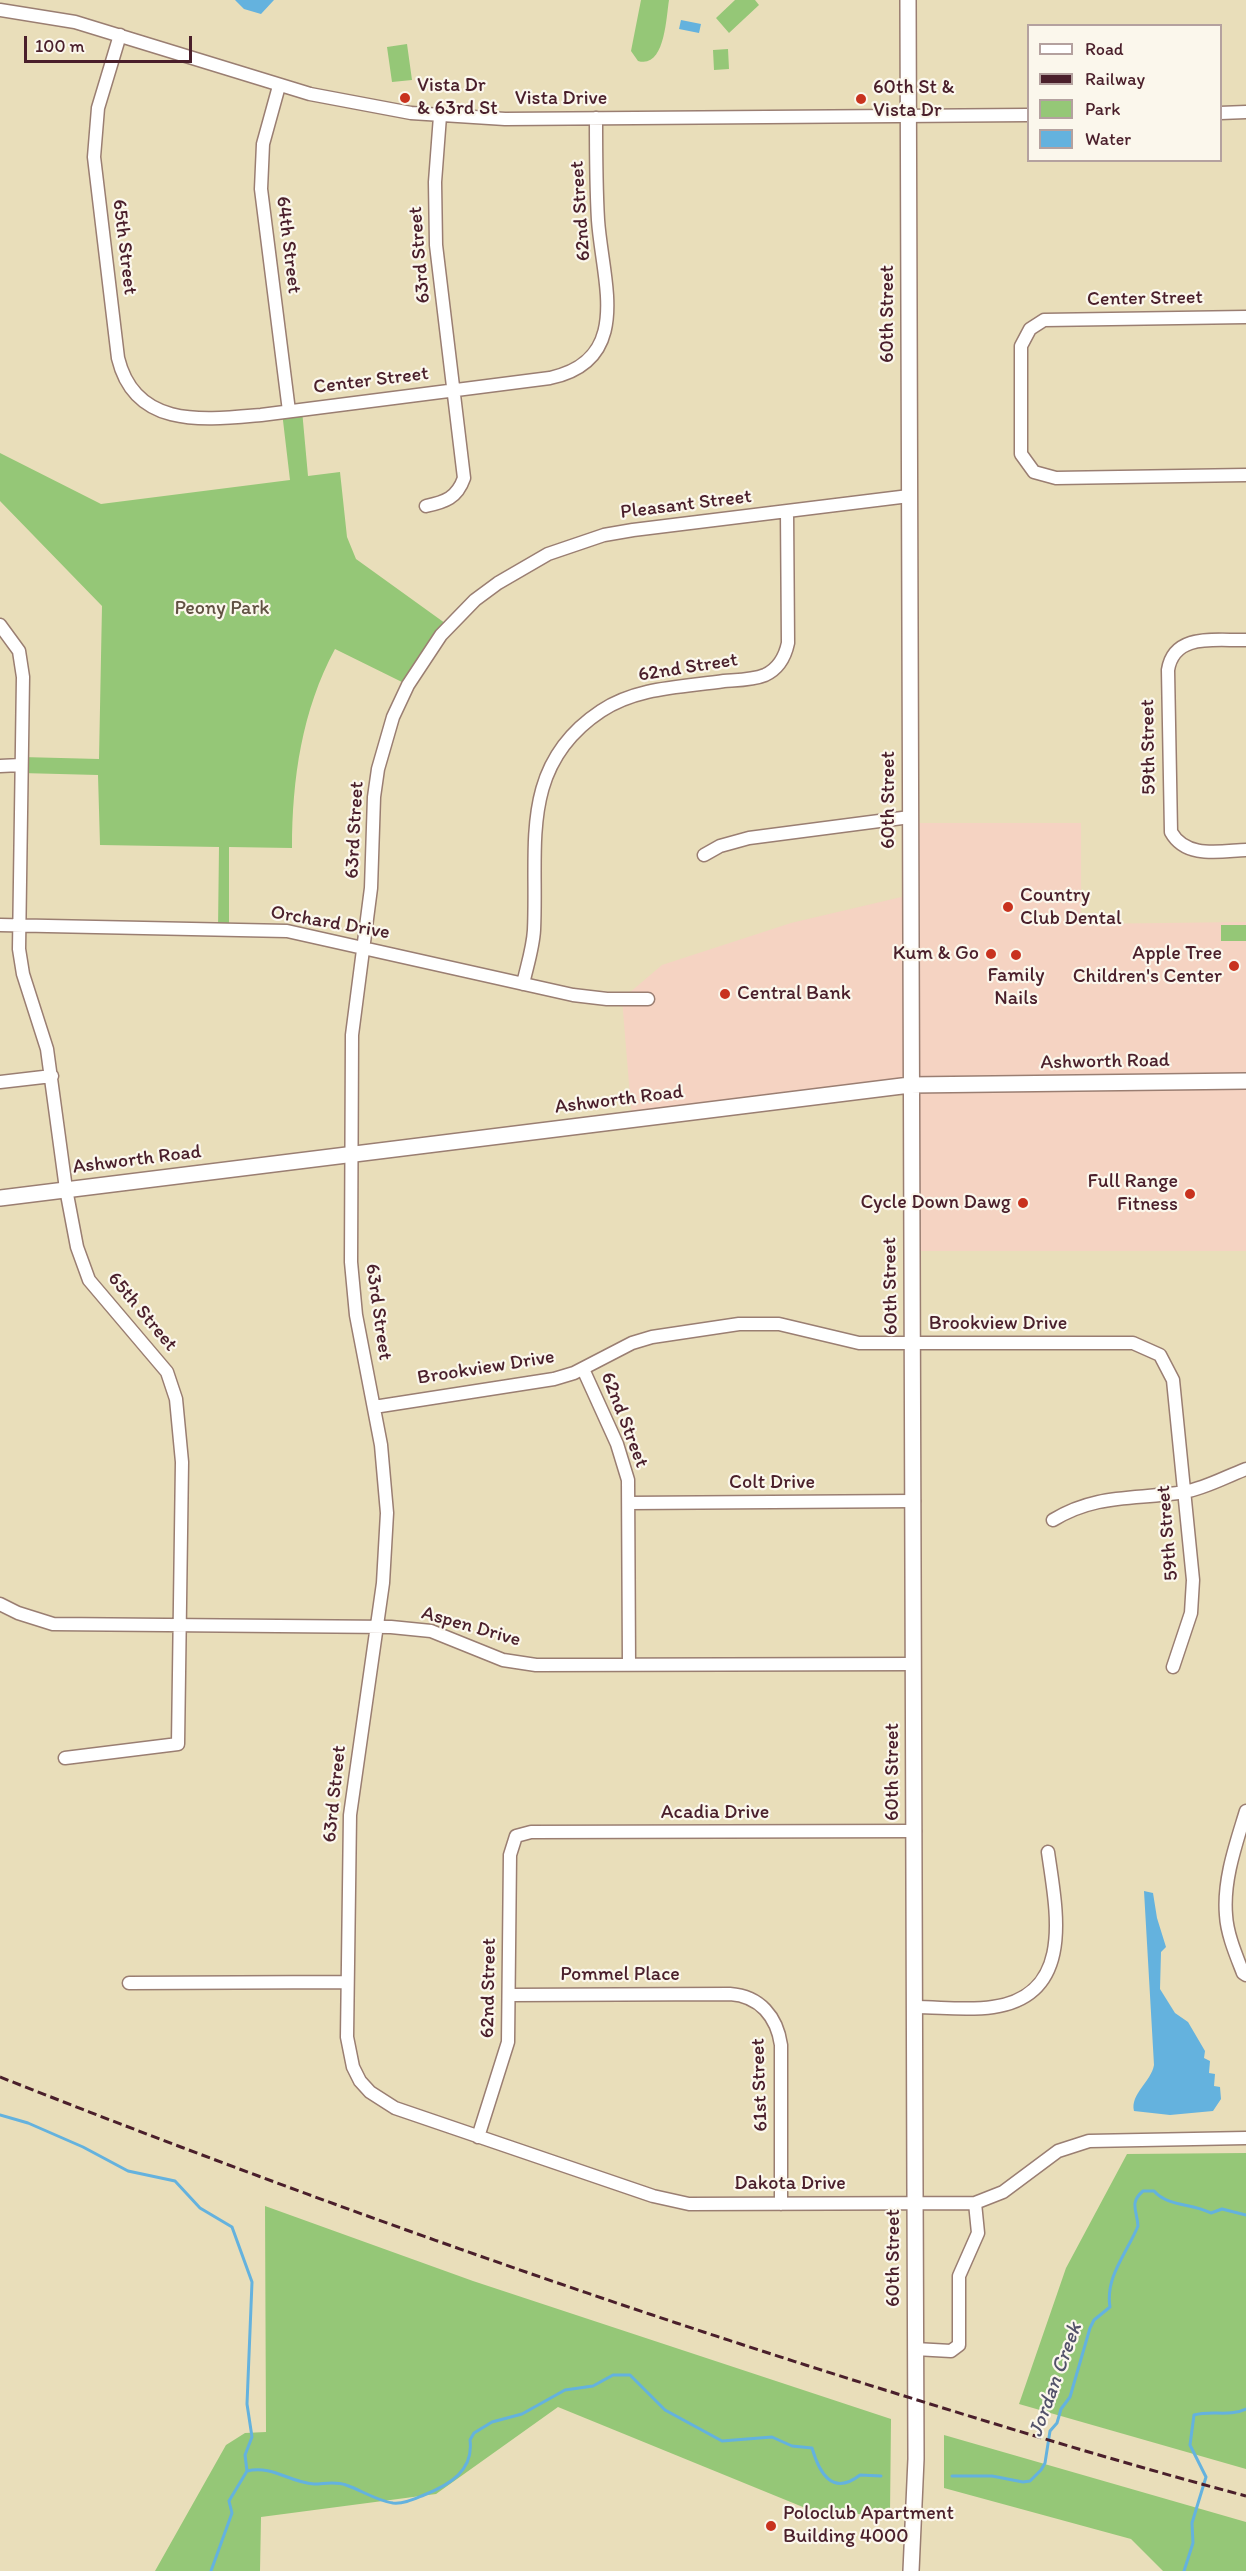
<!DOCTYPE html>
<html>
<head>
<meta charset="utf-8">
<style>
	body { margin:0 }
	#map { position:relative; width:1246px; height:2571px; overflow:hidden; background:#e9deba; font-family:Itim,sans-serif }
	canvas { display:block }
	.legend { position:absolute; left:1027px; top:24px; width:195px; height:138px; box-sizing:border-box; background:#fbf7ec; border:2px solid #b4a19f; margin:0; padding:8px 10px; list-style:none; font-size:18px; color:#4a1f2b }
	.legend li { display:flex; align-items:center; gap:12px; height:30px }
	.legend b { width:30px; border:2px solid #b4a19f }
	.scale { position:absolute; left:24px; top:36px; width:168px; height:27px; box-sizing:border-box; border:3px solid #4a1f2b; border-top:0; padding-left:8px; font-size:18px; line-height:21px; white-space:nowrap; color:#4a1f2b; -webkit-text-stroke:4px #fbf7ec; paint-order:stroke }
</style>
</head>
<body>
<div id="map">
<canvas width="1246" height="2571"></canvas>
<ul class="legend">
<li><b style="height:8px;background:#fff"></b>Road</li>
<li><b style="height:8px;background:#4a1f2b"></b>Railway</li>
<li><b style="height:16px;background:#95c777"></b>Park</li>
<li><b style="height:16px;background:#64b2de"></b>Water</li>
</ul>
<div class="scale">100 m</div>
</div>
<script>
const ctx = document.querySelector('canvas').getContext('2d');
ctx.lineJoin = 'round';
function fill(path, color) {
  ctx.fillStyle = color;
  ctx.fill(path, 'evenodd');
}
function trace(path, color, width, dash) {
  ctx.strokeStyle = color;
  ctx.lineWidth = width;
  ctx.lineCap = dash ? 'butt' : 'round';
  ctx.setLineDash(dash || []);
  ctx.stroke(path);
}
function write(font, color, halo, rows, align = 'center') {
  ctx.font = font + ' Itim,sans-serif';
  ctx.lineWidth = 4.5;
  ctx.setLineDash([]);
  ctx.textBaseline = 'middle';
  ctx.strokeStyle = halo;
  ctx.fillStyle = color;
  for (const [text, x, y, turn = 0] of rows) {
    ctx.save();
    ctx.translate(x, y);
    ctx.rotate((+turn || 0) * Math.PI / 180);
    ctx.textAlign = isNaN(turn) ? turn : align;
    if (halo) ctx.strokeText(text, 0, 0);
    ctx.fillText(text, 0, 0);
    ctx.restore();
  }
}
const built = new Path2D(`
	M910 823H1081V924L1246 922V1251H911L910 1086 632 1120 622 999 662 965 791 923 910 895Z`);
const green = new Path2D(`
	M641 0H669C666 18 665 69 638 61L631 51Z
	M735 0H755L759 5 729 33 716 18Z
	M407 44 412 80 392 82 387 47Z
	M728 49 729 69 714 70 713 50Z
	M302 410 308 476 340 472 347 537 356 559 449 626 408 685 335 649C302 710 292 779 292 848L229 847V929H218L219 847 100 845 98 775 21 773 22 757 99 759 102 606 0 501V453L101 504 290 480 282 412Z
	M1221 925H1246V941H1221Z
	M1246 2153V2469L1019 2404 1066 2268 1127 2154Z
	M265 2206 473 2281 891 2419 890 2514H820L558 2407 436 2494 261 2517 260 2571H155L226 2445 245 2433 266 2432Z
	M944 2435 1246 2522V2571H1163L1131 2539 944 2488Z`);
const water = new Path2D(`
	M235 0H274L261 14 244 9Z
	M681 20 701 24 699 33 679 29Z
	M1144 1891 1153 1893 1157 1918 1166 1947 1161 1952 1160 1989 1175 2013 1188 2022 1205 2051 1204 2058 1210 2061 1209 2073 1215 2074 1214 2086 1220 2087 1221 2099 1213 2111 1170 2115 1134 2111C1130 2094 1151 2082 1154 2065Z`);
const stream = new Path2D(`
	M0 2115 28 2123 83 2147 128 2171 175 2181 200 2208 232 2227 252 2282 247 2404 252 2437 245 2455 247 2471
	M952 2476H992L1023 2482 1030 2481 1041 2470 1045 2463 1050 2431 1057 2423 1061 2409 1070 2397 1090 2328 1094 2320 1110 2307C1105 2277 1127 2253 1138 2226 1137 2210 1129 2203 1143 2191H1154C1168 2207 1192 2203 1211 2213L1222 2209 1246 2215
	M211 2571 232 2513 229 2501 247 2471C273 2465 288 2482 314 2484 324 2484 335 2481 346 2485 361 2490 377 2501 393 2503 404 2504 414 2499 424 2495 449 2485 474 2471 470 2440L474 2433 492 2422 522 2414 565 2390 593 2386 613 2375H630L665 2410 722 2441 772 2437 792 2446 812 2448C819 2472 832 2497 860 2475L881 2476
	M1184 2571 1193 2543 1192 2523 1206 2477 1190 2445 1194 2415C1212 2410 1229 2417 1246 2409`);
const minor = new Path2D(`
	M0 10 75 22 310 94 411 113 505 119 1028 115
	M120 35 98 108 94 157 118 358C135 429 204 420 261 415L550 378C634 360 602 280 598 220 596 186 596 152 596 118
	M279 86 263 144 261 189 289 411
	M1220 113 1246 112
	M1246 317 1044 320 1030 329 1021 346V454L1034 472 1056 478 1246 475
	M909 496 633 530 604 535 548 554 498 583 475 600 441 635 408 685 393 717 378 769 374 797 371 888 352 1035 351 1262 356 1315 381 1445 387 1513 383 1583 350 1815 347 2037 353 2067 360 2081 370 2092 395 2108 653 2196 689 2204 975 2203 1003 2192 1058 2151 1089 2141 1246 2138
	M426 506C445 502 457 498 464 478L436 245 435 182 440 116
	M0 625 19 651 23 677 19 949 23 974 47 1049 66 1189 77 1247 89 1280 167 1372 176 1399 182 1462 178 1744 65 1758
	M1246 640C1217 641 1174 632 1168 670L1171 832C1186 859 1220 851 1246 850
	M0 766 21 765
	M704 855 720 846 749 838 910 817
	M0 925 287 931 573 995 607 999H648
	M523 984C527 966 533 948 534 930 538 846 518 766 601 711 637 687 683 687 724 681 737 680 753 680 765 675 778 669 785 657 788 643L787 511
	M0 1082 52 1076
	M583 1369 617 1444 628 1480 629 1665
	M374 1407 554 1379 574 1373 632 1343 652 1337 739 1324H779L859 1343H1133L1160 1355 1173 1380 1193 1580 1191 1613 1173 1667
	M629 1503 914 1501
	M1053 1520C1097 1493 1136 1500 1184 1492 1206 1488 1225 1477 1246 1469
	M0 1604 18 1613 53 1624 391 1627 431 1631 503 1660 536 1665 914 1664
	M1246 1811C1236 1844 1223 1880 1226 1915 1227 1934 1236 1955 1243 1973L1246 1975
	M129 1983 347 1982
	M510 1995 730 1994C760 1996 777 2017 781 2045V2204
	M915 2007C940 2007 968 2011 993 2007 1076 1995 1056 1909 1048 1852
	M478 2137 508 2042 510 1855 516 1836 531 1832 915 1831
	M915 2349 951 2351 959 2345V2276L978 2233 975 2203`);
const major = new Path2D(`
	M908 0 915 2189 916 2459 911 2571
	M0 1198 910 1085 1246 1081`);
const rail = new Path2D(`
	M0 2077C291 2192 586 2297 885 2390 1004 2427 1125 2464 1246 2496`);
const markers = [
	[405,98,6,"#c8321e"],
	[861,99,6,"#c8321e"],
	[1008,907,6,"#c8321e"],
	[991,954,6,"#c8321e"],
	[1016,955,6,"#c8321e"],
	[1234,966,6,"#c8321e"],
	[725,994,6,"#c8321e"],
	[1190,1194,6,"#c8321e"],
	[1023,1203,6,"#c8321e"],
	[771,2526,6,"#c8321e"]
];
const poiNames = [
	["Vista Dr",417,86],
	["& 63rd St",417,109],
	["60th St &",873,88],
	["Vista Dr",873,111],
	["Country",1020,896],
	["Club Dental",1020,919],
	["Kum & Go",979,954,"right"],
	["Apple Tree",1222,954,"right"],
	["Children's Center",1222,977,"right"],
	["Family",1016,976,"center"],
	["Nails",1016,999,"center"],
	["Central Bank",737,994],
	["Full Range",1178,1182,"right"],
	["Fitness",1178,1205,"right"],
	["Cycle Down Dawg",1011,1203,"right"],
	["Poloclub Apartment",783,2514],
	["Building 4000",783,2537]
];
const streetNames = [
	["Vista Drive",561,99],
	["62nd Street",581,211,-94],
	["64th Street",288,245,83],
	["65th Street",124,247,83],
	["63rd Street",420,255,-95],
	["Center Street",1145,299,-1],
	["60th Street",888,314,-90],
	["Center Street",371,381,-7],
	["Pleasant Street",686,505,-7],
	["62nd Street",688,668,-9],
	["59th Street",1149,747,-91],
	["60th Street",889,800,-90],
	["63rd Street",355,830,-87],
	["Orchard Drive",330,923,10],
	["Ashworth Road",1105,1062,-1],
	["Ashworth Road",619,1100,-7],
	["Ashworth Road",137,1160,-7],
	["60th Street",891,1286,-91],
	["65th Street",142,1312,50],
	["63rd Street",378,1312,82],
	["Brookview Drive",998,1324],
	["Brookview Drive",486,1368,-9],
	["62nd Street",624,1420,69],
	["Colt Drive",772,1483],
	["59th Street",1168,1533,-95],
	["Aspen Drive",471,1627,16],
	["60th Street",893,1772,-90],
	["63rd Street",335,1794,-84],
	["Acadia Drive",715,1813],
	["Pommel Place",620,1975],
	["62nd Street",489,1988,-89],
	["61st Street",760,2085,-92],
	["Dakota Drive",790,2184],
	["60th Street",894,2258,-90]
];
const parkNames = [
	["Peony Park",222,609]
];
const waterNames = [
	["Jordan Creek",1056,2380,-70]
];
fill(built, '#f5d3c2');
fill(green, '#95c777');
fill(water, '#64b2de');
trace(stream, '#64b2de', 3);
trace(minor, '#9a7e72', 15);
trace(major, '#9a7e72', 18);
trace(minor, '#fff', 12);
trace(major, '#fff', 15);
trace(rail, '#4a1f2b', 3, [9, 4.5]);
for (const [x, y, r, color] of markers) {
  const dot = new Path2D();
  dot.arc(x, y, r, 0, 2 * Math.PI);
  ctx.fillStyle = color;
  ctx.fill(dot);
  trace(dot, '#fbf7ec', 2);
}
write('20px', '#4a1f2b', '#fbf7ec', poiNames, 'left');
write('20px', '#4a1f2b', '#fbf7ec', streetNames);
write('20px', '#605142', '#fbf7ec', parkNames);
write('italic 21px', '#53526a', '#fbf7ec', waterNames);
</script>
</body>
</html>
